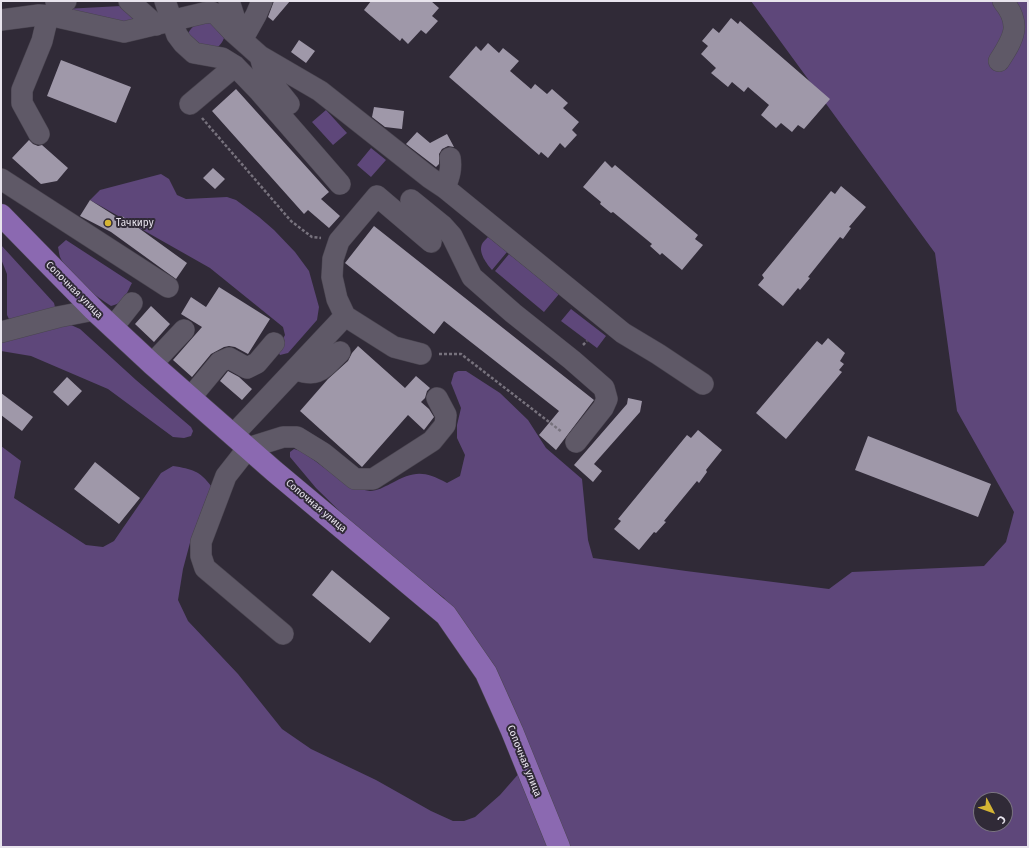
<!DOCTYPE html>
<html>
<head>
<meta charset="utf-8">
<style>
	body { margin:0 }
	#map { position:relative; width:1029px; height:848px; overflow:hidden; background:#302a37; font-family:"Fira Sans",sans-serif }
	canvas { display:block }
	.frame { position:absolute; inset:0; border:2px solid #e8e4ed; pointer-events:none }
	.north { position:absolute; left:973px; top:792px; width:40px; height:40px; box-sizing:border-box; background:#302a37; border:1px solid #7a7480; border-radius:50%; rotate:131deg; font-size:11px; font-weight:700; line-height:16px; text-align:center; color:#e8e4ed }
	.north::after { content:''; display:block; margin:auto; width:14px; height:18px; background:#d5b534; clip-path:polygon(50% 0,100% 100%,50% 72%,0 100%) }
</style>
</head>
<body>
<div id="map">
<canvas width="1029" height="848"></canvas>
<div class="frame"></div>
<div class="north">С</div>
</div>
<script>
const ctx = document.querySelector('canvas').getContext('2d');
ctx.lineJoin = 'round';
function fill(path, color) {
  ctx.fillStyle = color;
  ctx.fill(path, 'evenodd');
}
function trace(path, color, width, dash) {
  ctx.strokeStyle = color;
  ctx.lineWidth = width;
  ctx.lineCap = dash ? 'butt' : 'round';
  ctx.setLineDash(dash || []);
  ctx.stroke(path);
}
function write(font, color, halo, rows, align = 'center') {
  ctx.font = font + ' "Fira Sans",sans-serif';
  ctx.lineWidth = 4;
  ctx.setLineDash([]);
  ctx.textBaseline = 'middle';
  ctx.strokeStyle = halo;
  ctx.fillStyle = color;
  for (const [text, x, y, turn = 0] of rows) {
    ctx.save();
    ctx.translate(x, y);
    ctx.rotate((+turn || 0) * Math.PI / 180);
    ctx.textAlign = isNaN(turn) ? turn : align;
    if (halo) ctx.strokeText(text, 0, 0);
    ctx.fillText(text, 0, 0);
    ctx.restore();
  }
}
const green = new Path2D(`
	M751 1H996L1006 13 1000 67 1009 1H1028V847H1V446L21 461 14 498 86 545 103 547 114 541 161 473 173 466C192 469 200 471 211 486L191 539 183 569 178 600 188 621 238 674 282 729 311 749 376 780 431 811 453 821H464L475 817 500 795 521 771 489 662 444 598 363 534 316 488 290 457V452L294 449 301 451C318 462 349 489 370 491 377 491 384 487 390 484 414 471 423 470 447 483L460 476 465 455 457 438V425L461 408 451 383 454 373 458 371H466L500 393 528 420 546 448 582 479 588 540 593 558 686 571 829 589 852 572 984 566 1006 542 1014 512 957 411 935 253ZM981 800H1005V824H981Z
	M121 6 136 18 127 25 64 9Z
	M207 19 224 38C219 51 212 48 200 48L187 37C190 26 197 24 207 19Z
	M326 110 347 133 333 145 312 122Z
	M371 148 386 160 371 177 357 165Z
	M161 174 169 179 177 195 186 199 227 197 236 200 259 217 274 230 295 252 309 271 319 307 317 320 288 353 280 355 277 350 285 335 283 327 210 268 90 200 100 190Z
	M488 237 507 252 492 270C487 264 478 253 482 244 483 242 486 239 488 237Z
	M66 240 132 283C126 294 125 303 111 306 94 295 70 277 61 259 59 256 59 251 58 247Z
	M1 245 54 303 55 307 52 310 9 319 7 315V274L1 259Z
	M509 254 559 294 544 312 495 271Z
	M571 309 606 336 597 348 561 321Z
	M71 325 80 329 136 380 191 427 193 431 191 436 184 438 173 437 108 389 31 356 1 351V342L57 327Z`);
const building = new Path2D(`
	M274 1H290L273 21 268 17Z
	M371 1H431L439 8 432 16 438 21 426 34 421 30 408 44 402 38 400 41 364 10Z
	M731 18 738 24 740 21 830 99 804 129 798 125 792 132 781 123 776 128 761 115 769 105 748 87 744 92 732 82 728 87 711 73 716 68 701 54 708 46 702 41 713 28 719 33Z
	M299 40 315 51 306 63 291 52Z
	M488 43 499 53 503 48 519 61 510 71 531 89 535 84 547 94 552 89 568 103 563 108 579 122 572 130 577 135 565 148 560 143 548 158 541 152 539 155 449 77 476 46 481 51Z
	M61 60 131 87 116 123 47 96Z
	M236 89 329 192 321 199 340 216 329 228 308 210 304 214 212 111Z
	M374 107 404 111 402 129 385 127 372 117Z
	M417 132 430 143 447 134 454 147 448 146 442 149 439 154V164L436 167 406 144Z
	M29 140 33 144 38 146 42 145 68 168 57 181 41 184 12 158Z
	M605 161 612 168 615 165 698 235 695 239 703 245 682 270 662 253 660 255 650 246 652 244 613 212 611 213 600 204 601 202 583 187Z
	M213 168 225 179 215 189 203 178Z
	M841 186 866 207 849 227 851 228 843 239 840 237 808 277 810 278 800 290 798 288 783 306 758 285 764 278 762 275 831 191 835 194Z
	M90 200 120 219 122 216 187 263 176 279 111 232 80 216Z
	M374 226 594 400 556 450 539 435 559 411 444 321 434 334 345 263Z
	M219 287 270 319 248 354 235 347 229 346 224 347 211 354 192 377 173 360 202 327 181 314 191 297 206 307Z
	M151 306 170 324 154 342 135 324Z
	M828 338 845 353 840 361 844 364 839 370 842 372 786 439 756 413 817 341 822 345Z
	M358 346 405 388 416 376 430 388 427 391 425 398 421 402 429 409 434 417 424 430 408 415 362 467 300 411 328 379 348 361 352 353Z
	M228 371 239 377 252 389 242 400 220 381Z
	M67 377 82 391 68 406 53 392Z
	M1 393 33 417 22 431 1 415Z
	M628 398 642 401 640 412 594 464 602 471 593 482 574 465 627 404Z
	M698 430 722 450 706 470 707 472 699 483 697 481 664 521 666 522 656 533 654 532 639 550 614 529 621 521 618 519 687 435 691 438Z
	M868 436 991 484 978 517 855 470Z
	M95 462 140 498 119 524 74 489Z
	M332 570 390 618 370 643 312 595Z`);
const path = new Path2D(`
	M202 118 291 221 312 237 321 238
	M583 345 587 341
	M439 354H461L562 432`);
const minor = new Path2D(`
	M129 1 156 25
	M165 1 177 35 183 43 194 53 222 58 235 66 260 92 340 184
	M229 1 241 38
	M56 2 66 1
	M1 20 39 15 53 16 124 32 204 13 211 12 216 14 233 32 260 56 320 91 430 178 445 188 623 333 658 354 703 384
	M242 40 256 15 262 1
	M260 56 265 74 289 104
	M999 61C1014 38 1022 24 1003 1
	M190 104 235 66
	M39 134 22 103V90L42 41 48 16
	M1 179 168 287
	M445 188C449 177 452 169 450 158
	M411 200 443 226 452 236 472 277 513 313 572 360 604 388 607 399 603 408 576 442
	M345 316 394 347 421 354
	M113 327 132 303
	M1 332 58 317 94 310
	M152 364 184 330
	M295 369C319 379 323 368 340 352
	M191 397 220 362 229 358 247 368 257 363 274 343
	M234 434 345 316 337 299 332 277 333 259 339 241 377 196 431 242
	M283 634 205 568 201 556V542L226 476 248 448 283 437H297L323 453 355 479H373L432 441 445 425 446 415 437 398`);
const major = new Path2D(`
	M1 215 94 310 152 364 274 471 446 615 486 673 512 731 559 847`);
const markers = [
	[108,223,4,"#d5b534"]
];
const poiNames = [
	["Тачкиру",116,223]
];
const streetNames = [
	["Сопочная улица",74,290,45],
	["Сопочная улица",316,506,40],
	["Сопочная улица",524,761,68]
];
fill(green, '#5e477a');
fill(building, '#9f98a9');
trace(minor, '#4a4550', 22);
trace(major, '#4a4550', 23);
trace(path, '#77727d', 2.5, [3, 2]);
trace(minor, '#5f5967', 21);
trace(major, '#8b69b1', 22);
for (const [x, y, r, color] of markers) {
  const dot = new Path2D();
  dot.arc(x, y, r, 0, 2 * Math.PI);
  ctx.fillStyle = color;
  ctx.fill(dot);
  trace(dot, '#302a37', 1.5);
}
write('10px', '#e8e4ed', '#302a37', poiNames, 'left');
write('10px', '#e8e4ed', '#302a37', streetNames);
</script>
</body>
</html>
